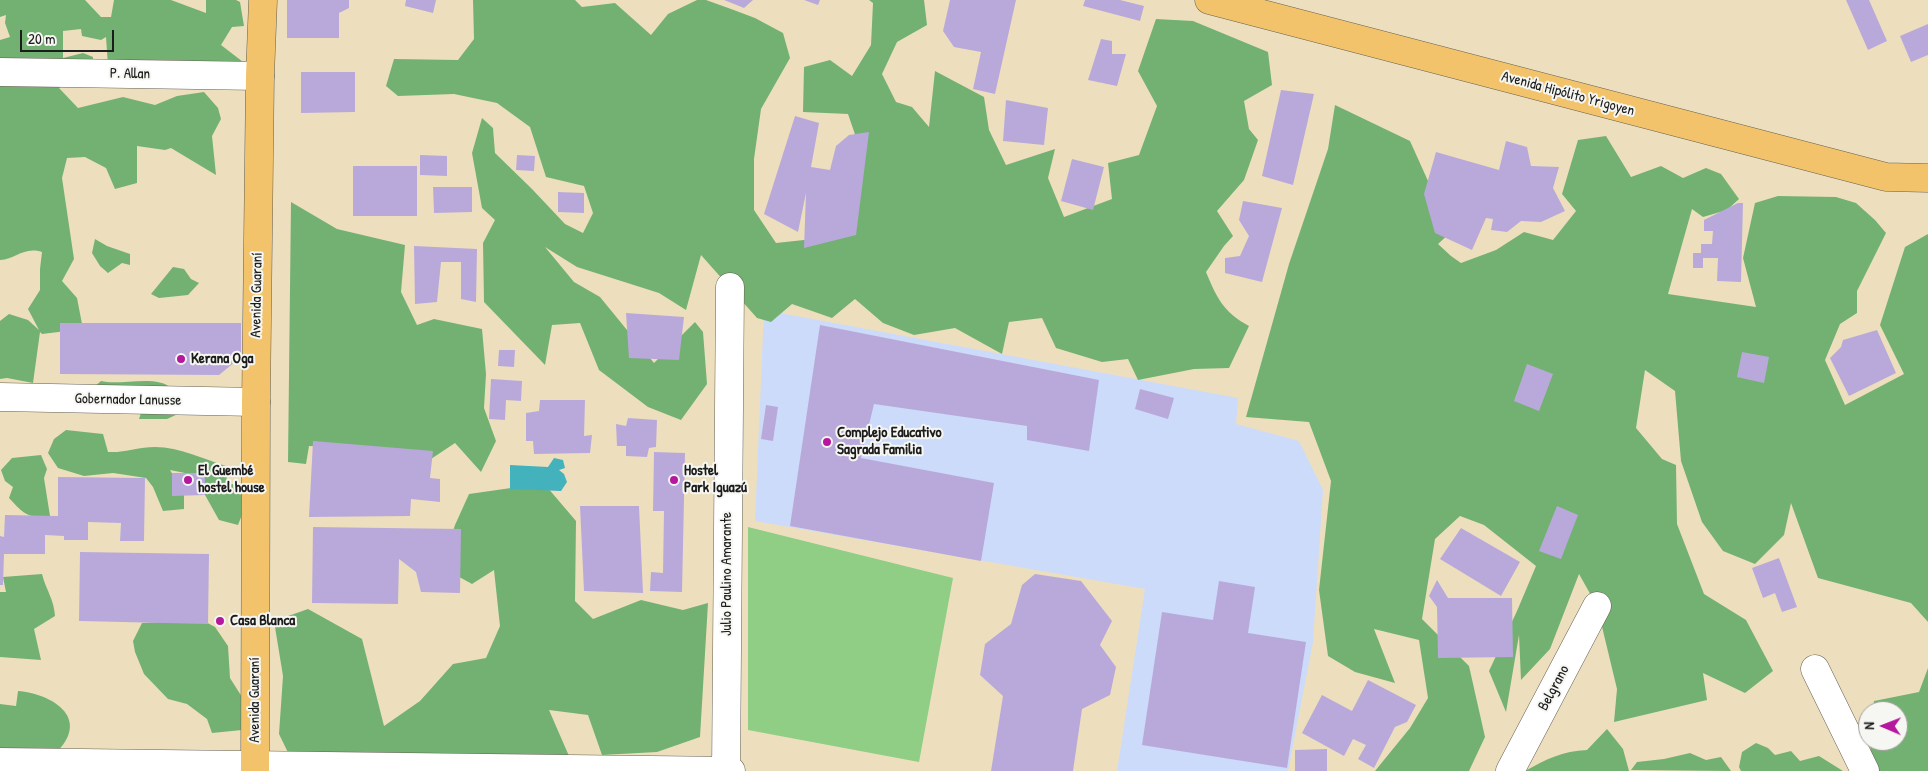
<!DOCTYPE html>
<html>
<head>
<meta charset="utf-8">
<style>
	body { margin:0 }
	#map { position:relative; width:1928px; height:771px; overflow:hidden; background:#eddfbd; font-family:"Patrick Hand",sans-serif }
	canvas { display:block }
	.north { position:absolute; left:1858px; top:701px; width:50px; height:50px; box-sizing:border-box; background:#f6f6f2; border:1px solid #9f9f9c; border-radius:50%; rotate:271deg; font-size:14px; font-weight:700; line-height:20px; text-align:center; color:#1c1c1c }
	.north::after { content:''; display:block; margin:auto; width:18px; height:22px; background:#b5179e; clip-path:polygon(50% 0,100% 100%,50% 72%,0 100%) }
	.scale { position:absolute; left:20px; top:30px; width:94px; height:22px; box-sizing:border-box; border:2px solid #1c1c1c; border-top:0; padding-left:6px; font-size:15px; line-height:18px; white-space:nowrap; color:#1c1c1c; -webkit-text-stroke:4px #f6f6f2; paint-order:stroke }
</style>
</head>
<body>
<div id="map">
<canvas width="1928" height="771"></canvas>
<div class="north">N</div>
<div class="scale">20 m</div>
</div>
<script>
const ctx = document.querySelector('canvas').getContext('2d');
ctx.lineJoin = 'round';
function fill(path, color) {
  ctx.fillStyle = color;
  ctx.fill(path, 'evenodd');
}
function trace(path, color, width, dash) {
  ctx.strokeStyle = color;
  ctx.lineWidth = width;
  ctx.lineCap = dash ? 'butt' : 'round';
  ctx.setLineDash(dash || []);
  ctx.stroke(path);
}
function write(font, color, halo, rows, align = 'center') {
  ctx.font = font + ' "Patrick Hand",sans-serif';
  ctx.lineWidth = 4;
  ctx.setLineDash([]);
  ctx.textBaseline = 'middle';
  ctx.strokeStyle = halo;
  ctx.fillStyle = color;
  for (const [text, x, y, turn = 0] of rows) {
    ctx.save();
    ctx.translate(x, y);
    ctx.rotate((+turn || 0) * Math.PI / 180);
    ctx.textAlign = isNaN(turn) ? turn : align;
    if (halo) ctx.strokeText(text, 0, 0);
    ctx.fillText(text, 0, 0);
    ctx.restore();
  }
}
const built = new Path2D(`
	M764 310 1238 398 1236 424 1299 441 1323 490 1313 642 1288 771H1117L1145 589 755 521Z`);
const green = new Path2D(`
	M748 527 953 578 919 762 748 730Z`);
const forest = new Path2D(`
	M0 0H85L101 17H111L114 0H171L206 13V0H236L240 2 244 26 232 27 221 45 247 65 108 66 106 37 101 40 82 36 81 29 63 31V58L83 53 93 57V67L59 88 78 108 123 97 155 105 177 96 204 92 218 108 221 119 212 136 216 175 171 148 165 150 137 146V183L115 189 106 168 85 157 67 158 62 178 74 259 62 281 77 298 83 329 42 334 40 332 33 383 7 378 0 379V321L9 314 28 320 39 330 28 309 40 290V269L42 252C24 246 16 259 0 260V40L10 37 5 23 6 15 0 17Z
	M473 0H575L582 7 615 3 651 35 668 14 697 0H706L731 9 755 18 783 33 790 58 761 109 754 159V210L776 243 832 237 859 146 848 114 803 112 804 67 830 60 852 76 871 45 873 3 869 0H924L927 25 897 42 882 74 896 102 912 107 929 127 935 71 984 97 989 130 1006 165 1055 149 1048 178 1064 217 1112 199 1108 163 1139 155 1157 106 1138 71 1156 19 1193 21 1268 52 1272 85 1244 101 1249 129 1258 140 1244 180 1217 211 1233 236 1224 246 1206 272C1217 298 1223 312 1249 326L1229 368 1194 369 1138 380 1128 359 1102 362 1056 348 1042 318 1009 322 1002 354 955 328 914 335 883 323 855 299 832 318 792 304 771 322 757 318 701 255 686 310 659 293 577 267 545 247 574 282 600 297 654 363 695 322 703 332 707 384 681 420 648 407 599 370 580 323 552 325 545 365 484 302 483 243 495 220 482 208 472 153 482 118 493 128 495 153 532 189 565 224 583 233 593 213 584 186 546 177 530 127 497 103 454 94 398 96 386 86 394 59 458 60 474 39Z
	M1335 105 1410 141 1451 232 1438 244 1451 256 1461 263 1496 250 1524 232 1553 240 1576 211 1562 194 1578 140 1606 136 1631 177 1661 166 1683 178 1706 168 1721 174 1739 199 1727 210 1703 217 1692 209 1668 294 1756 307 1743 258 1755 203 1778 196 1836 197 1856 203 1875 220 1886 233 1857 291V313L1840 324 1825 360 1845 405 1904 374 1880 325 1905 247 1928 234V622L1911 603 1818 578 1791 503 1784 535 1755 564 1723 551 1702 522 1681 461 1675 391 1645 370 1636 428 1662 459 1676 465 1677 524 1704 594 1746 620 1773 671 1745 693 1703 673 1707 700 1614 722 1617 689 1597 606 1579 574 1550 649 1521 680 1519 635 1506 712 1489 671 1517 611 1536 566 1484 525 1460 516 1435 539 1422 619 1469 666 1485 737 1469 771H1375L1410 728 1428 698 1419 640 1374 629 1395 683 1355 672 1328 656 1319 590 1331 481 1309 422 1246 417 1289 264 1328 149Z
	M291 202 337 229 405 245 401 292 417 325 434 319 482 329 486 374 484 408 496 441 481 472 455 443 428 461 413 451 309 446 306 464 288 462Z
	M95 239 107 246 130 254V265L122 263 108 273 100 266 92 253Z
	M173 267 184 269 191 279 199 283 188 295 159 298 151 294Z
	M101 381C120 386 156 374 171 388 175 391 178 397 180 401L178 414 167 419H139L141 413 133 408 119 414 108 407 95 386Z
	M66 430 103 434 108 452C124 453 139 447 155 447 180 447 203 459 226 466L227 485 233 484 247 502 238 525 219 520 205 495 200 476 170 470 184 494V509L163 511 153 487 146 478 113 473 84 476 58 468 48 453 54 439Z
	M41 455 47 469 44 478 50 516C29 520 23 513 9 498L13 487 5 481 1 470 12 458Z
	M547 487 576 521 575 601 593 619 641 600 683 610 708 603 700 737 657 752 602 755 588 715 549 710 569 756 297 771 279 734 283 676 274 621 308 609 362 639 384 726 420 701 453 664 486 658 500 626 494 570 472 584 441 567 455 525 469 494 511 488Z
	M42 574C46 590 54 599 55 616L34 629 41 660 0 657V592H6L3 577Z
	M202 620 215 627 228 646 230 678 242 697V730L212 733 207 719 187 704 168 699 144 674 135 652 133 641 142 623Z
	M1928 668V771H1869L1871 741H1898V711H1873L1874 701 1919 692Z
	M18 691C52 694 90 717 58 751L0 758V704L16 706Z
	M1607 729 1623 749 1629 771H1525C1547 759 1562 751 1587 750Z
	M1756 743 1768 748 1775 755 1791 751 1800 761 1819 756 1843 771H1741L1739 767 1742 752Z
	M1690 753 1706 760 1721 757 1731 771 1631 770 1637 762 1664 759Z`);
const water = new Path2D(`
	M554 458 563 460 565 468 559 470 564 474 567 482 561 491 510 489V465L548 467Z`);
const building = new Path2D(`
	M287 0H349V8L339 13V38H287Z
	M406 0H436L433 13 405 6Z
	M724 0H753L744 8Z
	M804 0H820L818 5Z
	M950 0H1016L995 94 973 89 981 52 954 47 943 31Z
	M1085 0H1120L1144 6 1140 21 1083 6Z
	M1846 0H1869L1887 41 1868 50Z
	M1928 24V55L1911 62 1900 36Z
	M1101 39 1112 41V54H1126L1117 86 1088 80Z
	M301 72H355V112L301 113Z
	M1281 90 1314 94 1293 185 1262 176Z
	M1006 100 1048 108 1044 145 1003 141Z
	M795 116 819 123 811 167 830 170 836 146 849 135 869 132 856 235 804 248 806 193 798 232 764 214Z
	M1506 141 1527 147 1531 166 1559 167 1553 188 1565 211 1541 222 1521 221 1507 232 1491 230 1493 219 1486 218 1472 250 1435 233 1424 194 1436 152 1499 170Z
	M420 155 447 156V176L420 175Z
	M517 155 535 156 534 171 516 170Z
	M1072 159 1104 167 1093 210 1061 201Z
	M353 166H417V216H353Z
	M433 187H472V212L434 213Z
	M558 192 584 193V213L558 212Z
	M1243 201 1282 208 1262 282 1225 273V258L1240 256 1249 236 1239 220Z
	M1738 203H1743L1741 282 1717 281 1718 258H1703V268H1693V253H1701V244H1712L1713 231H1704V220Z
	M414 246 477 249 476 302 461 299V262H441L437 302 415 304Z
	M626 313 684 317 679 360 629 358Z
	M60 323H241V357L219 375 60 374Z
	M820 325 1099 380 1089 451 1027 440V426L874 404 861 458 994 483 981 561 790 526Z
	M1877 330 1896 373 1849 396 1830 358 1841 347 1843 340Z
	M499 350H515L514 367 498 366Z
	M1742 352 1769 357 1764 383 1737 377Z
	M1527 364 1553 374 1539 411 1514 401Z
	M491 379 522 381 521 401 506 400 505 420 489 419Z
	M1140 389 1174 398 1168 419 1135 409Z
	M540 400H585L584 436 592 435 590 453 534 454 533 441H526V413L539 411Z
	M766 405 778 407 773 441 761 439Z
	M628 418 657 420 656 447 649 448 647 457 626 456V446H617L616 424 626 426Z
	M313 441 433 451 430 478 440 479V502L411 499 410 516 309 517Z
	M654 452 685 453 682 592 650 591 651 572 663 573 664 511H653Z
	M172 473H205V495L172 496Z
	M58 477 145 478 144 541H120L121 523 88 522V540H64V536L45 535V554H4L3 585H0V536L4 537 5 515 58 516Z
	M580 506H639L643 593 584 591Z
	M1557 506 1578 515 1561 559 1539 551Z
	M313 527 461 529 460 593 421 592 416 572 399 559 398 604 312 603Z
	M1461 528 1520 562 1501 596 1440 559Z
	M80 552 209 554 208 624 79 621Z
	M1779 558 1797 607 1782 612 1775 593 1763 598 1752 568Z
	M1035 574 1081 581 1112 621 1100 645 1116 667 1110 695 1082 709 1073 771H991L1003 696 980 675 985 644 1011 624 1022 585Z
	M1437 580 1448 598H1512L1513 657 1438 658 1437 607 1429 596Z
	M1219 581 1255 587 1248 633 1306 642 1287 768 1142 745 1162 612 1213 620Z
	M1368 680 1416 705 1407 722 1395 727 1374 768 1358 759 1366 745 1353 739 1344 756 1302 733 1322 695 1352 711Z
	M1327 749V771H1295V750Z`);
const minor = new Path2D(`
	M0 72 260 76
	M0 397 256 402
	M1815 669 1865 771
	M0 762 731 771
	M726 771 730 287
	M1510 771 1597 606`);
const major = new Path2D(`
	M1209 0 1886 177 1928 178
	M255 771 256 402 260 76 263 0`);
const markers = [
	[181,359,5,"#b5179e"],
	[827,442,5,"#b5179e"],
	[188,480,5,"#b5179e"],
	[674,480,5,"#b5179e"],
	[220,621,5,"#b5179e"]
];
const streetNames = [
	["P. Allan",130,74,1],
	["Avenida Hipólito Yrigoyen",1568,94,15],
	["Avenida Guaraní",257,295,-89],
	["Gobernador Lanusse",128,400,1],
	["Julio Paulino Amarante",727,574,-90],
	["Belgrano",1554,688,-62],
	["Avenida Guaraní",255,700,-90]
];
const poiNames = [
	["Kerana Oga",191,359],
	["Complejo Educativo",837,433],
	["Sagrada Familia",837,450],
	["El Guembé",198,471],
	["hostel house",198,488],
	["Hostel",684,471],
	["Park Iguazú",684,488],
	["Casa Blanca",230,621]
];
fill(built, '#ccdbfa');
fill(green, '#8fce84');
fill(forest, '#73b172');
fill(water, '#43b2bc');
fill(building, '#b9a9db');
trace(minor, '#656054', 29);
trace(major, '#656054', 29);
trace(minor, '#fff', 28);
trace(major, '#f2c36a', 28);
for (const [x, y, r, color] of markers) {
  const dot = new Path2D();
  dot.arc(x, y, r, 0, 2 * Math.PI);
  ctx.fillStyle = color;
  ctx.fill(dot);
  trace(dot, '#f6f6f2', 2);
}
write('15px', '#1c1c1c', '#f6f6f2', streetNames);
write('bold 15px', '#1c1c1c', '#f6f6f2', poiNames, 'left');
</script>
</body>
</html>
